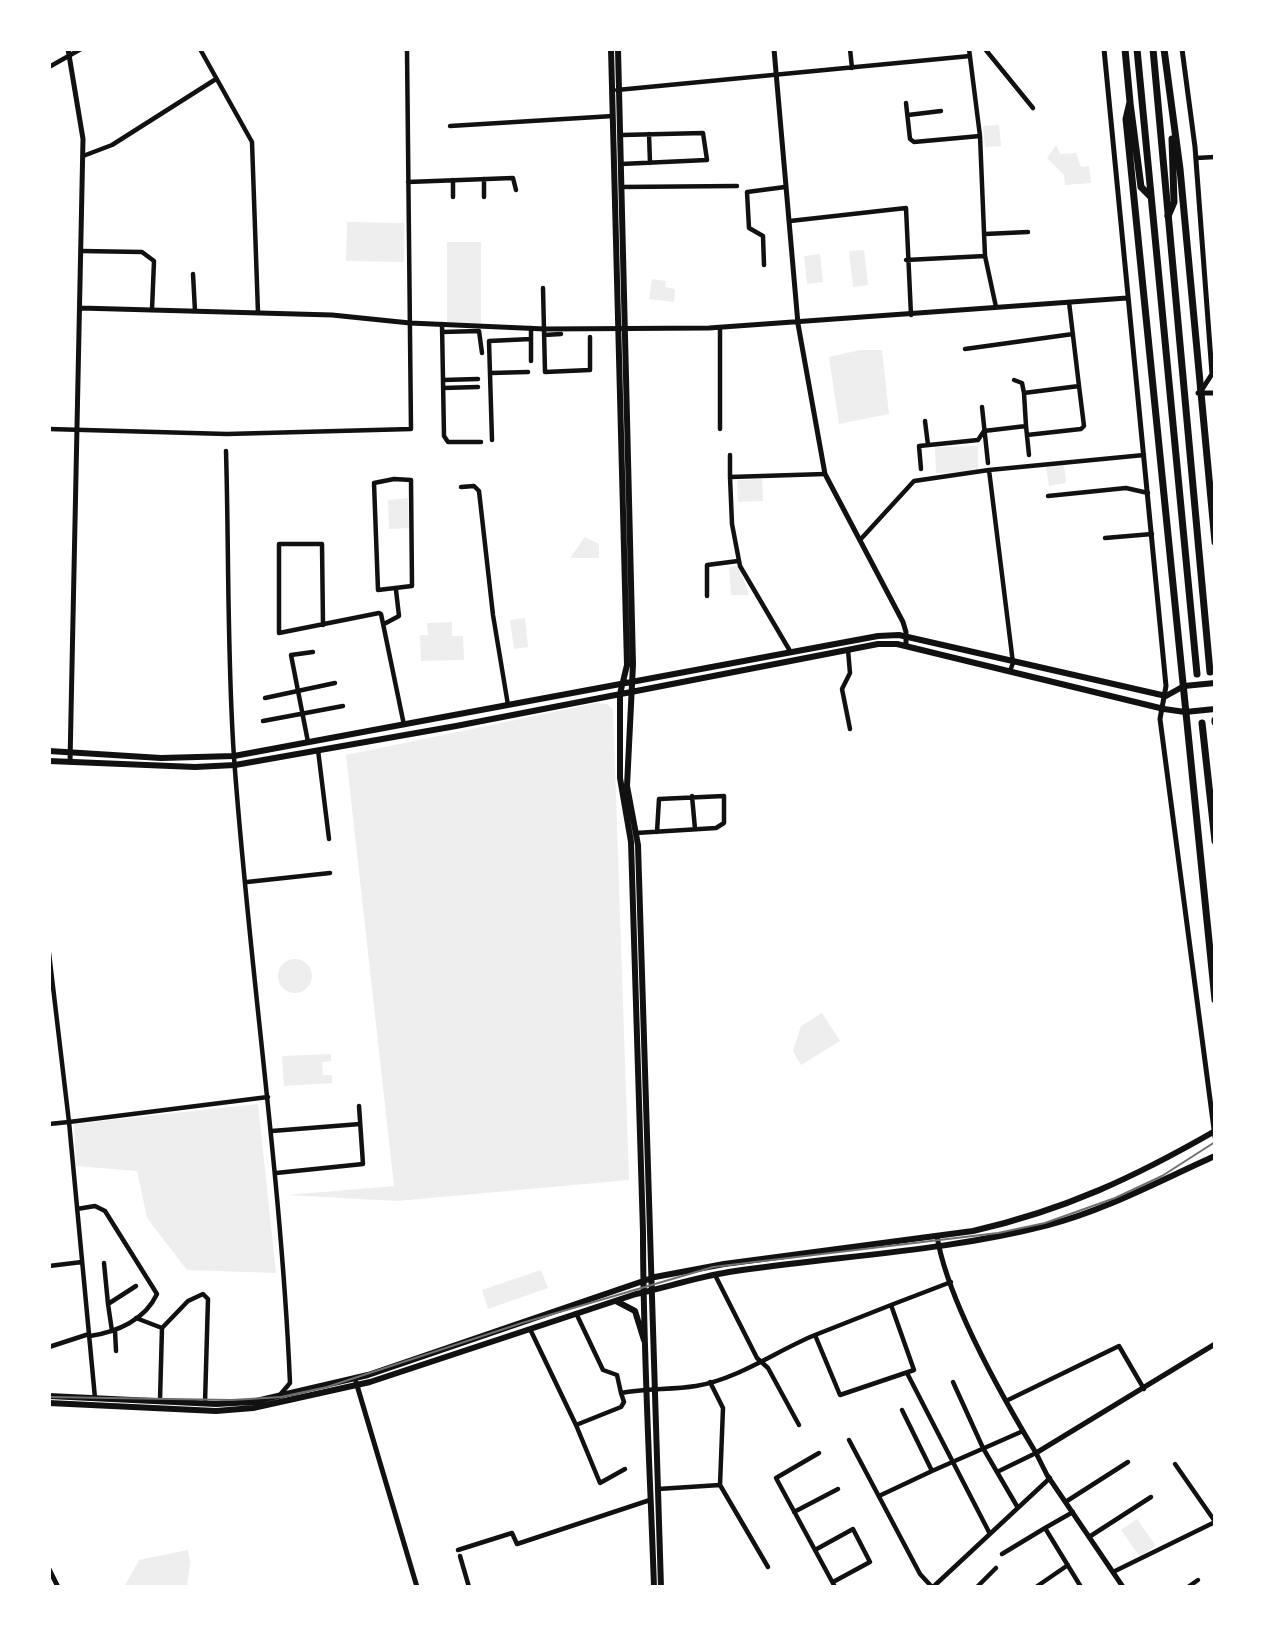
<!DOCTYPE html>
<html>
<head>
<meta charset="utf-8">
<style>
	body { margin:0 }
	#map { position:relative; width:1264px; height:1636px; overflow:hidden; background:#fff; font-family:"Titillium Web",sans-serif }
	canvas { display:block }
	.frame { position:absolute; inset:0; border:51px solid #fff; pointer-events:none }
</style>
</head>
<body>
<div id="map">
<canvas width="1264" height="1636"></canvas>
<div class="frame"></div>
</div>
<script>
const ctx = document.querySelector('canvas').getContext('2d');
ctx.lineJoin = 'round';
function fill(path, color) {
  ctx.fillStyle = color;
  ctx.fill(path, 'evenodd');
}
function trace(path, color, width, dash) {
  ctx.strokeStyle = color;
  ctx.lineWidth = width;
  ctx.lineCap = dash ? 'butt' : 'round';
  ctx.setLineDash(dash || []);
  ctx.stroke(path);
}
const green = new Path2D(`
	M999 125 1001 146 985 147 983 126Z
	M1056 145 1060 154 1076 153 1081 167 1089 166 1091 183 1065 185 1064 175 1047 158Z
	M347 222 404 223V262L346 261Z
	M447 242H481V323L447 322Z
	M864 250 868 285 853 287 849 251Z
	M820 254 823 282 807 284 804 256Z
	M652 279 666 281 665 287 675 289 674 302 649 299Z
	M860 350H882L889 414 839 424 829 357Z
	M978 446V472L936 473 935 447Z
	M1064 465 1066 483 1049 486 1046 467Z
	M762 479 763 501 738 502 737 480Z
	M408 498 409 528 389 529 388 500Z
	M585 537 599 544V558H570Z
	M739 566 749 595H731L729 567Z
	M525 618 528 647 514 649 510 620Z
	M452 622V636H463L464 660 421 661 420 635H428L427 623Z
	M597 703 607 704 613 709 629 1180 397 1201 287 1195 394 1186 346 755Z
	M278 976a17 17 0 1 1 34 0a17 17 0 1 1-34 0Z
	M822 1013 840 1041 801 1065 793 1051 801 1026Z
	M331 1054V1061L322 1062 323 1075H332V1083L284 1086 282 1056Z
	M258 1104 276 1273 187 1270 147 1218 137 1171 76 1166 74 1124Z
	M541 1270 548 1288 488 1309 482 1290Z
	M1137 1519 1156 1546 1140 1557 1121 1530Z
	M188 1550 190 1562 187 1587H124L139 1560Z`);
const minor = new Path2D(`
	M200 49 252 142 258 313
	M850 49 852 68
	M969 49 980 136 985 256 996 307
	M985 49 1033 108
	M49 67 81 49
	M617 90 970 56
	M906 103 910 139 914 142 980 136
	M908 115 941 111
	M450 126 613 116
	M649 134 650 163
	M83 156 112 145 216 79
	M1196 158 1215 157
	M621 164 707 160 703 133 622 135
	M484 179V197
	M408 182 513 178 516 190
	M621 187 737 186
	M453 197V180
	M790 221 906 208 911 315
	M985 234 1028 232
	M81 251 142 252 154 261 152 310
	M906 260 985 256
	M764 265 763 236 749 228 747 192 785 187
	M193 274 195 311
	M543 288 545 372 590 370V337
	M442 324 444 436 448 442H481
	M442 332 479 331 482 353
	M544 335 561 334
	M531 339V361
	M965 349 1073 334
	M491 373 528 372
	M443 380 478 379
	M1014 380 1022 383 1024 393
	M443 388 478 387
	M982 407 988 463
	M925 421 928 445
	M1026 426 1029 455
	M49 429 227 434 411 429 407 49
	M720 429V328
	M1027 435 1081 429 1084 426 1079 386
	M492 440 489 341 531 339V328
	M226 451C229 553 227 656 234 757 249 966 281 1174 290 1383L279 1396
	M730 455V477
	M921 469 919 446 978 440 984 431 1026 426 1024 393 1079 386 1069 302
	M394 479 411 480 412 586 378 590 374 483Z
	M461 487 474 486 479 491 493 615 508 705
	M1048 496 1126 488 1148 493
	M1105 538 1152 534
	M860 540 914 481 989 470
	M707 596V565L738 561
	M384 624 399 616 396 590
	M323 625 322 544H279V633L379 613 381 614 404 725
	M848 650 850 673 842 689 850 729
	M790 651 740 566 732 524 730 477 825 474
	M1010 671 1013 663 989 470 1144 455
	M265 698 335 683
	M263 721 343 706
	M308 742 291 655 313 652
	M318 750 329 839
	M692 796 695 829
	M636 833 716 828 724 823V796L659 799 657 832
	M247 882 330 873
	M49 953 69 1122 49 1124
	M272 1131 360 1124
	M276 1173 363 1164 359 1106
	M77 1209 95 1206 105 1211 157 1294C145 1320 117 1332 90 1336
	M104 1263 108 1304
	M49 1266 82 1262
	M715 1275 757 1358 768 1368 799 1425
	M576 1313 603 1370 617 1375 621 1393C646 1388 671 1390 696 1386 738 1379 776 1351 815 1335L840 1395 914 1370 891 1305 951 1282
	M136 1318 162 1328
	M530 1329 576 1425 621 1407 624 1402 621 1393
	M115 1330 116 1351
	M112 1331 108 1304 136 1286
	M815 1335 891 1305
	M49 1347 89 1334
	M907 1373 990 1534
	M710 1382 723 1408 720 1485
	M953 1382 983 1448 1018 1508
	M95 1398 69 1122 268 1097
	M160 1400 162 1328 188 1301 203 1294 208 1299 205 1403
	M1006 1401 1119 1346 1144 1389
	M902 1410 932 1471 1023 1431
	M576 1425 600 1483 625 1469
	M849 1440 920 1574 932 1587
	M819 1453 776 1478 835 1587
	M1175 1464 1214 1520
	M997 1472 1036 1453
	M658 1489 720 1485 768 1567
	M879 1496 932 1471
	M1067 1501 1128 1462
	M794 1512 838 1489
	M1073 1512 1045 1528 1081 1587
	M1089 1537 1151 1497
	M458 1550 512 1533 517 1544 650 1500
	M815 1550 853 1529 870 1562 833 1582
	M1002 1554 1045 1528
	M460 1556 469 1587
	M1113 1572 1215 1522
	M933 1587 1050 1478
	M977 1587 996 1568
	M1036 1587 1068 1565
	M1188 1587 1198 1580`);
const tertiary = new Path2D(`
	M68 49 83 139 70 762
	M774 49 798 324 825 474 903 622 906 632V646
	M1104 49 1166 686 1160 719 1215 1137
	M1182 49 1195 147 1212 374 1201 391
	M80 308 332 315 410 323 545 329 709 328 1127 298
	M1198 393H1215
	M937 1236C947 1299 1003 1398 1036 1453
	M356 1382 417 1587
	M49 1569 58 1587
	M1123 1587 1047 1475 1036 1453 1215 1344`);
const secondary = new Path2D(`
	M611 49 627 665 620 694V778L631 842 643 1232C643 1350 650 1469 654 1587
	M618 49 633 664 627 786 638 845 661 1587
	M49 751 161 758 234 756 878 636 899 635 1166 696 1184 686 1215 683
	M49 761 195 767 235 765 456 726 878 644H897L1164 709 1185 712 1215 709
	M616 1301 635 1311 644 1340
	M49 1396 216 1404 252 1402 368 1375 655 1277 724 1264 973 1231C1065 1210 1135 1177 1215 1131
	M49 1403 216 1411 253 1408 370 1382 636 1294C667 1287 698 1277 729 1272 835 1256 944 1252 1048 1225 1106 1210 1161 1180 1215 1156`);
const primary = new Path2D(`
	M1125 49 1130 102 1126 119 1215 1000
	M1164 49 1180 169 1215 542
	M1130 103 1141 187 1150 196
	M1168 216 1174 202 1172 139`);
const trunk = new Path2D(`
	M1137 49 1197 674
	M1153 49 1210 672
	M1215 720V722
	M1202 723 1215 841`);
const rail = new Path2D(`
	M49 1397 232 1400 281 1397 327 1387 522 1323 713 1267 998 1233 1045 1223 1115 1198 1162 1176 1215 1142`);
fill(green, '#eee');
trace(minor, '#111', 4.5);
trace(tertiary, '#111', 5);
trace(secondary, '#111', 6);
trace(primary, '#111', 7);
trace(trunk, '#111', 7);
trace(rail, '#707070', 2);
</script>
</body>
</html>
